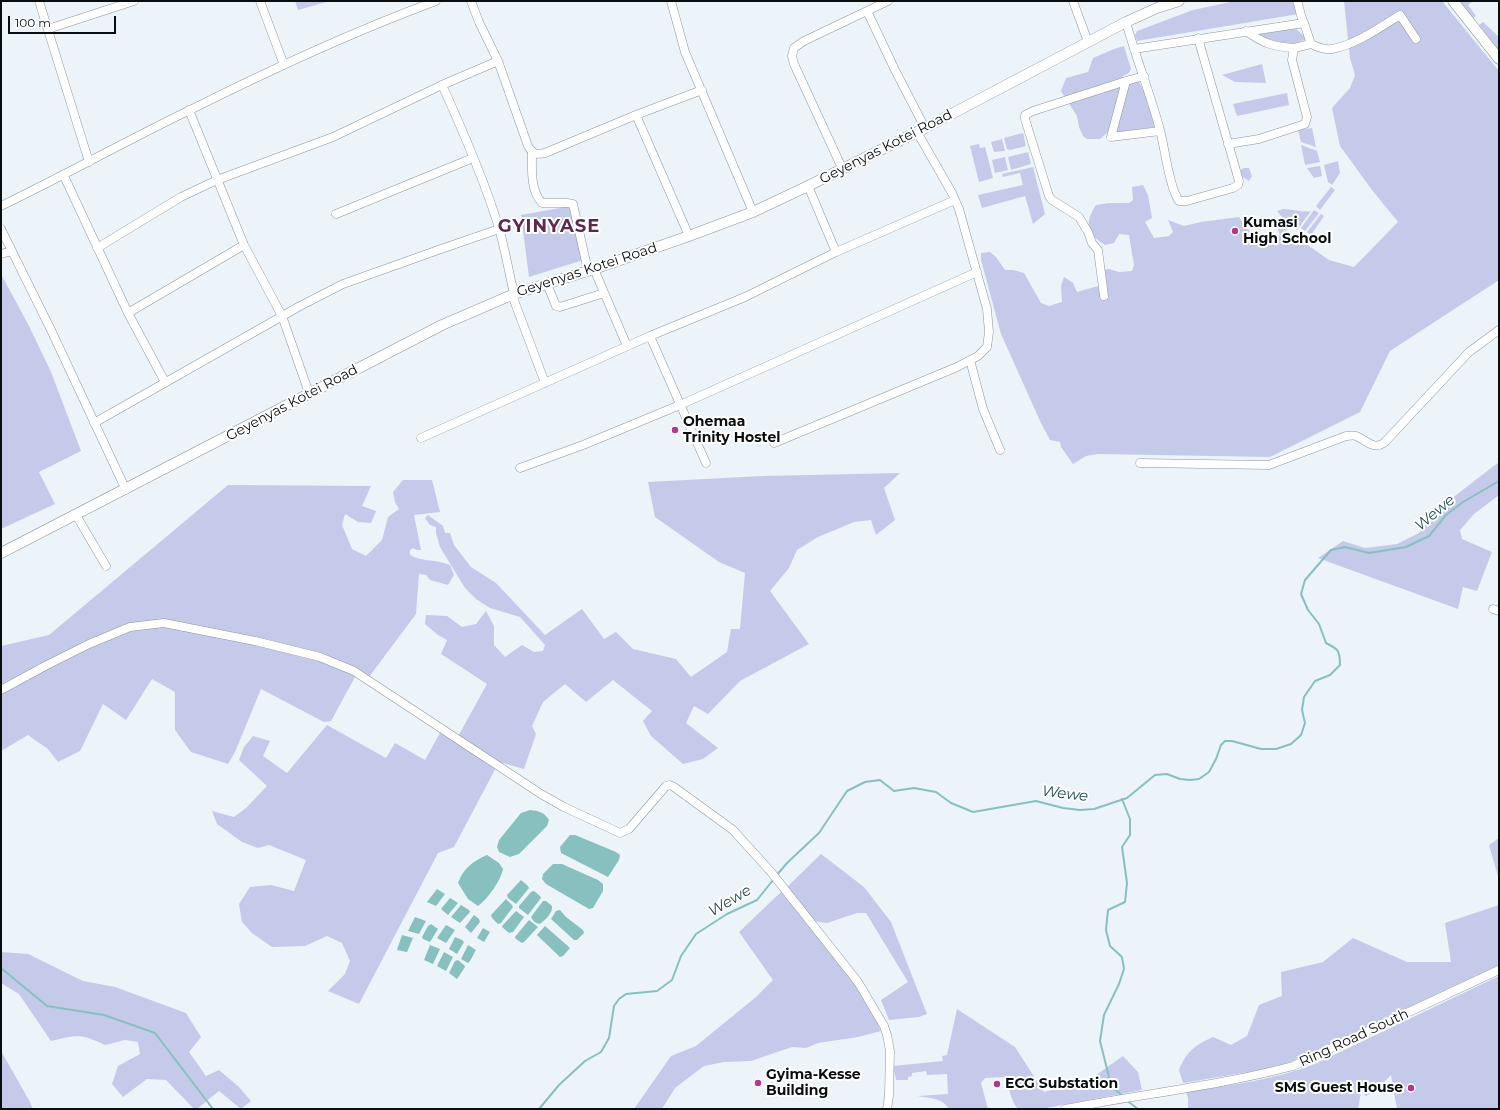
<!DOCTYPE html>
<html>
<head>
<meta charset="utf-8">
<style>
	body { margin:0 }
	#map { position:relative; width:1500px; height:1110px; overflow:hidden; background:#ecf3f9; font-family:Montserrat,sans-serif }
	canvas { display:block }
	.frame { position:absolute; inset:0; border:2px solid #0a0d0e; pointer-events:none }
	.scale { position:absolute; left:8px; top:16px; width:108px; height:18px; box-sizing:border-box; border:2px solid #0a0d0e; border-top:0; padding-left:5px; font-size:12px; line-height:14px; white-space:nowrap; color:#0a0d0e; -webkit-text-stroke:3px #fff; paint-order:stroke }
</style>
</head>
<body>
<div id="map">
<canvas width="1500" height="1110"></canvas>
<div class="frame"></div>
<div class="scale">100 m</div>
</div>
<script>
const ctx = document.querySelector('canvas').getContext('2d');
ctx.lineJoin = 'round';
function fill(path, color) {
  ctx.fillStyle = color;
  ctx.fill(path, 'evenodd');
}
function trace(path, color, width, dash) {
  ctx.strokeStyle = color;
  ctx.lineWidth = width;
  ctx.lineCap = dash ? 'butt' : 'round';
  ctx.setLineDash(dash || []);
  ctx.stroke(path);
}
function write(font, color, halo, rows, align = 'center') {
  ctx.font = font + ' Montserrat,sans-serif';
  ctx.lineWidth = 4;
  ctx.setLineDash([]);
  ctx.textBaseline = 'middle';
  ctx.strokeStyle = halo;
  ctx.fillStyle = color;
  for (const [text, x, y, turn = 0] of rows) {
    ctx.save();
    ctx.translate(x, y);
    ctx.rotate((+turn || 0) * Math.PI / 180);
    ctx.textAlign = isNaN(turn) ? turn : align;
    if (halo) ctx.strokeText(text, 0, 0);
    ctx.fillText(text, 0, 0);
    ctx.restore();
  }
}
const green = new Path2D(`
	M295 1H330L298 10Z
	M1235 1H1294L1298 14 1137 41 1135 35 1137 31 1193 10Z
	M1344 1H1442L1499 71V280L1390 351 1360 412 1270 457 1098 454 1086 456 1073 464 1061 447 1060 442 1050 440 1040 421 1001 334 981 260V253L990 252 996 257 1005 270H1013L1024 273 1041 303 1049 306 1062 302 1061 286 1064 277 1073 283 1077 292 1098 286 1102 270 1109 269 1119 272 1132 271 1134 265 1129 235 1119 234 1114 243 1105 245C1087 234 1084 223 1096 205L1109 203H1129L1133 200 1132 187 1143 185 1148 195 1152 218 1145 222 1154 238 1169 236 1173 232 1168 220 1184 226 1201 222 1239 217 1252 234 1262 243 1280 235 1275 222 1329 260 1354 267 1398 222 1372 190 1340 146 1332 108 1350 88 1355 75 1350 58Z
	M1459 1H1473L1468 5 1476 16 1472 19Z
	M1483 22 1499 37V52L1478 26Z
	M1294 27 1304 36 1305 40 1284 46 1253 34Z
	M1124 46 1131 69 1129 73 1123 76 1108 132 1100 139H1087L1083 136 1079 127 1077 116 1061 91 1066 78 1088 72 1093 58 1114 49Z
	M1262 64 1266 83 1235 82 1222 75Z
	M1136 81 1139 82 1151 103 1154 127 1120 133 1116 131 1129 83Z
	M1287 93 1289 105 1237 116 1233 104Z
	M1312 128 1316 147 1301 142 1298 130Z
	M1023 133 1026 146 1010 150 1007 149 1004 138Z
	M1002 139 1005 151 994 152 991 142Z
	M979 144 980 148 985 147 993 178 979 182 970 146Z
	M1301 145 1317 151 1320 162 1305 165Z
	M1028 152 1031 164 1011 170 1008 157Z
	M1005 157 1008 170 995 173 992 160Z
	M1338 161 1340 173 1332 185 1328 182 1324 165Z
	M1320 166 1322 176 1314 178 1307 168Z
	M1033 167 1045 214 1033 224 1025 196 982 208 978 195 1023 185 1020 173 1003 177 1002 174Z
	M1244 168H1249L1252 176 1249 181 1240 175 1241 170Z
	M1331 187 1335 190 1320 210 1316 206Z
	M571 206 583 260 529 277 521 215Z
	M1283 209C1293 209 1303 213 1311 211L1297 230 1280 215 1277 211Z
	M1314 210 1319 213 1305 231 1301 228Z
	M1321 214 1324 216 1311 235 1307 232Z
	M1 274 29 326 51 372 81 451 39 472 55 504 1 529Z
	M1499 462V495L1474 514 1460 530 1462 539 1492 552 1477 591 1463 587 1458 609 1318 558 1343 541 1365 548 1397 544 1419 533 1438 509Z
	M900 473 884 488 895 520 876 535 871 520 854 522 818 537 797 550 789 568 770 591 809 644 740 681 708 714 694 706 686 723 718 748 703 759 683 764 651 736 643 721 652 711 613 680 586 702 565 684 543 702 532 726 536 734 524 769 499 762 454 847 438 853 359 1004 328 991 345 974 350 961 342 943 327 936 305 946 272 947 252 933 242 922 239 904 250 887 271 885 294 891 306 860 269 845 258 848 242 842 217 824 212 811 234 817 246 808 267 786 239 760 244 747 253 736 270 741 263 756 287 773 327 725 386 758 395 743 425 760 441 731 456 740 487 684 441 654 447 640 438 635 425 624 426 615 447 616 462 627 476 624 486 611 494 626V645L505 657 522 645 534 652 543 651 545 645 520 617 490 608 476 599 465 588 440 547 436 533V527L430 525 425 518 428 515 443 526 445 533H450L454 545 471 567 496 583 545 635 582 609 604 639 616 632 633 649 676 659 691 677 727 652 731 629H740L745 573 719 562 655 517 648 482 762 476Z
	M403 480H432L440 512 414 515 421 550H417L413 548 410 550V555C422 562 437 559 450 565L454 575 448 585 430 580 426 575 419 574 416 614 366 681 355 677 331 721 324 722 261 689 235 752 228 764 191 752 175 730V692L152 679 126 720 103 704 80 751 58 762 48 749 28 735 1 751V646L49 635 228 485 371 486 362 506 376 511 371 523 358 522 345 514 342 525 352 549 366 556 382 540 388 517 399 509 395 502 393 492Z
	M1499 838V880L1489 845Z
	M821 854 864 887 891 922 927 1014 919 1017 889 1020 881 1000 908 982 866 913H857L827 923 814 921 786 888Z
	M781 892C816 934 859 981 881 1031L858 1037 818 1043 806 1048 792 1047 751 1061 724 1062 704 1066 675 1088 662 1109H634L671 1056 696 1046 756 997 773 980 739 932Z
	M1499 905V966L1293 1061 1266 1069 1183 1083 1179 1070C1186 1052 1195 1045 1213 1037L1231 1045 1247 1036 1259 1005 1282 996 1281 972 1323 962 1353 938 1407 962H1451L1445 923Z
	M1 952 28 954 83 981 115 987 186 1013 201 1037 189 1052 206 1076 219 1070 239 1087 251 1101 241 1109 219 1091 197 1109H194L166 1080 147 1079 123 1097 112 1084 118 1066 140 1054 138 1042 125 1040 105 1045C80 1033 77 1035 51 1041L19 994 1 983Z
	M1499 976V1109H1397L1391 1075 1379 1087 1366 1096 1361 1092 1358 1109H1188V1098L1186 1092C1230 1085 1273 1080 1315 1064Z
	M957 1009 1015 1047 1044 1092 1089 1080 1123 1056 1138 1072 1142 1090 1041 1109H1018C1010 1100 1009 1088 1007 1077L985 1078 981 1083 988 1109H949C943 1098 928 1098 917 1096L948 1094 947 1074 927 1075 926 1071 912 1073V1076L908 1077V1080H896L893 1066 943 1061 942 1056 947 1055Z
	M1 1051 30 1102 33 1109H12V1108L1 1109Z`);
const water = new Path2D(`
	M530 810C539 811 544 812 549 820L547 826 519 854 510 857 499 852 497 847 499 840 521 813Z
	M570 835H575L616 852 620 855 619 860 608 877 561 853 560 847Z
	M487 855 499 863 503 869C501 880 488 899 478 906L468 899 458 883C463 869 473 861 487 855Z
	M553 864H562L598 880 603 884V891L593 908 589 909 546 884 542 879 543 874Z
	M521 880 528 886 529 888 516 904 508 898 507 895Z
	M437 889 445 894 436 906 427 902Z
	M534 891 540 896 541 898 528 915 519 908V906L531 892Z
	M450 898 458 903 448 915 441 909Z
	M506 899 512 905 513 907 501 923 498 924 492 918 491 915Z
	M543 901H546L552 906C553 913 545 920 540 924 535 923 533 921 531 917Z
	M461 905 469 910 470 912 460 923 451 917Z
	M560 910 566 917 583 930 584 933 577 940H574L551 919 556 911Z
	M516 911 524 917 513 932 509 933 502 927 503 925Z
	M474 915 479 919 480 922 471 933 465 927Z
	M415 917 426 921 419 934 408 931Z
	M529 920 538 927 524 942 522 943 516 939 515 937Z
	M431 924 438 929 430 942 423 939 422 937 428 926Z
	M446 925 455 930 446 943 437 938Z
	M545 926 570 948 563 956 560 957 539 937 537 935Z
	M483 928 490 932 484 942 477 938Z
	M402 935 413 938 407 952 397 950Z
	M455 937 462 940 464 942 457 954 449 949Z
	M430 945 440 949 433 964 424 960Z
	M468 945 476 950 470 961 468 963 461 959Z
	M444 952 453 957 446 971 437 966Z
	M458 960 464 965 465 967 457 979 449 973 455 961Z`);
const stream = new Path2D(`
	M776 876 787 863 819 833 847 791 865 782 880 780 894 791 914 788 936 792 951 803 973 812 1036 801 1063 808 1080 810 1094 809 1127 798 1155 775 1167 774 1180 779 1190 780 1199 779 1209 772 1216 759 1221 745 1225 741H1232L1261 749H1276L1291 744 1301 735 1305 723 1302 710 1304 697 1315 681 1330 675 1340 665C1340 650 1338 649 1326 643L1319 624 1308 610 1301 594 1305 580 1331 550 1345 547 1369 553 1406 547 1429 536 1446 515 1463 502 1499 481
	M1 968 47 1006 104 1015 155 1033 213 1109
	M1122 1096 1111 1085 1100 1041 1104 1015 1119 984 1124 969 1122 957 1110 946 1106 930 1108 910 1125 902 1127 883 1122 847 1130 835V819L1122 799
	M1126 1100 1138 1109
	M539 1109 559 1085 585 1061 601 1052 609 1038 614 1006 619 999 626 994 657 991 672 980 681 956 696 934 727 914 757 900 773 880`);
const minor = new Path2D(`
	M39 1 89 162
	M260 1 284 65
	M471 1 479 22 498 61 528 146C533 154 536 155 545 153L636 115 702 90
	M671 1 685 52 753 212
	M1073 1 1088 42
	M867 11 895 70 925 128
	M1126 22C1136 58 1150 93 1160 130 1165 149 1169 186 1179 201H1187L1233 188 1238 185 1239 181 1198 38
	M1304 23 1311 44C1317 47 1326 50 1332 49 1355 45 1381 27 1400 15L1416 39
	M48 29 134 1
	M1246 31C1263 43 1273 47 1294 48
	M1134 49 1304 23C1300 16 1300 8 1297 1
	M1126 81 1111 137 1160 131
	M442 85C463 131 484 179 499 228 505 250 509 272 514 294
	M189 110 244 245 282 316 309 393
	M636 115 689 236
	M1228 144 1259 139 1305 124 1307 117 1292 60 1294 48 1311 44
	M532 152C532 169 530 190 542 203H567L573 204 588 271
	M842 168 794 64 792 56 794 48 804 41 888 1
	M64 176 128 313 165 382
	M808 186 836 252
	M1 206C65 175 126 141 190 110 270 70 352 32 436 1
	M336 214 473 158
	M1 229 51 330 126 490
	M97 248 181 197 217 180 333 137 442 85 498 61
	M1 254 12 251
	M594 269 627 346
	M547 284 556 306 560 307 604 293
	M512 295 545 383
	M1104 296 1098 250 1092 243 1088 232 1079 217 1052 200 1049 196 1025 119V115L1033 111 1126 81 1144 76
	M128 313 244 245
	M650 336 706 463
	M970 360 983 409 1000 450
	M94 423 300 306 343 284 441 249 499 229
	M421 438 650 336 745 297 836 252 955 200
	M774 443 957 367 978 356 987 347 989 332 987 309 959 209 952 193 917 132
	M1140 463 1269 465 1346 436C1349 436 1353 435 1356 436 1366 440 1373 450 1384 443L1469 352 1499 330
	M520 468 583 445 680 405 977 272
	M76 515 106 566
	M1493 609 1499 611
	M1 690 45 666 89 644 130 627 164 623 255 641 320 657 354 671 541 794 564 807 620 833 629 829 666 786 670 785 674 787 733 830 771 872 858 982 884 1026 887 1035 890 1051 889 1096 887 1109
	M1065 1109C1141 1094 1218 1086 1293 1066L1499 970`);
const tertiary = new Path2D(`
	M1453 1 1499 59
	M1 553 442 325 514 294 594 269 689 236 753 212 808 186 925 128 1126 22 1157 8 1179 1`);
const markers = [
	[1235,231,4,"#b1398d"],
	[675,430,4,"#b1398d"],
	[758,1083,4,"#b1398d"],
	[997,1084,4,"#b1398d"],
	[1411,1088,4,"#b1398d"]
];
const streetNames = [
	["Geyenyas Kotei Road",886,147,-27],
	["Geyenyas Kotei Road",587,270,-18],
	["Geyenyas Kotei Road",292,403,-28],
	["Ring Road South",1354,1038,-25]
];
const poiNames = [
	["Kumasi",1243,223],
	["High School",1243,239],
	["Ohemaa",683,422],
	["Trinity Hostel",683,438],
	["Gyima-Kesse",766,1075],
	["Building",766,1091],
	["ECG Substation",1005,1084],
	["SMS Guest House",1403,1088,"right"]
];
const waterNames = [
	["Wewe",1435,513,-40],
	["Wewe",1065,794,7],
	["Wewe",730,901,-31]
];
const districtNames = [
	["GYINYASE",549,227]
];
fill(green, '#c5caeb');
fill(water, '#87c0bf');
trace(stream, '#87c0bf', 2);
trace(minor, '#8f969b', 9);
trace(tertiary, '#8f969b', 11);
trace(minor, '#fff', 8);
trace(tertiary, '#fff', 10);
for (const [x, y, r, color] of markers) {
  const dot = new Path2D();
  dot.arc(x, y, r, 0, 2 * Math.PI);
  ctx.fillStyle = color;
  ctx.fill(dot);
  trace(dot, '#fff', 1.5);
}
write('14px', '#0a0d0e', '#fff', streetNames);
write('bold 14px', '#0a0d0e', '#fff', poiNames, 'left');
write('italic 15px', '#215253', '#fff', waterNames);
ctx.letterSpacing = '1px';
write('bold 18px', '#61264e', '#fff', districtNames);
ctx.letterSpacing = '0px';
</script>
</body>
</html>
